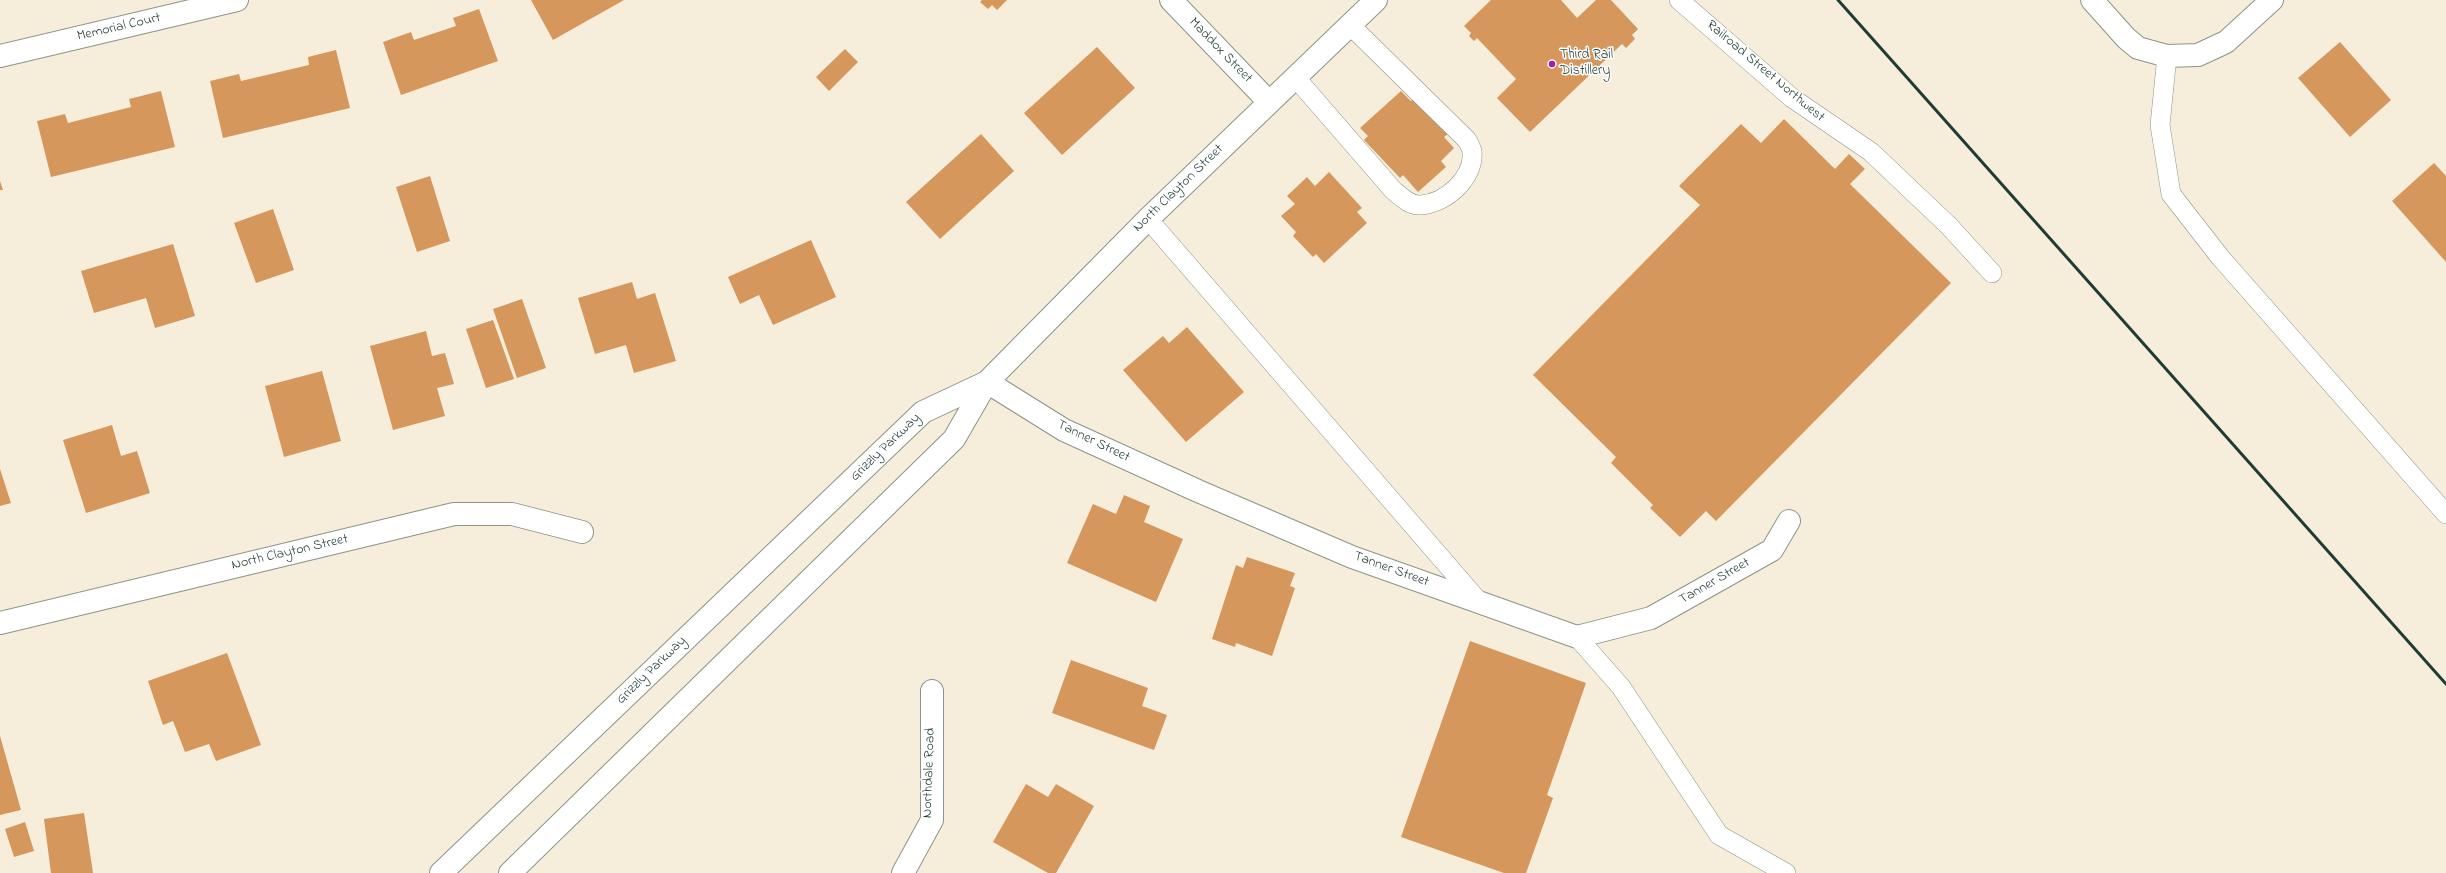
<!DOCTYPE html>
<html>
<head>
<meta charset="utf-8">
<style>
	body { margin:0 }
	canvas { display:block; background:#f6eddb }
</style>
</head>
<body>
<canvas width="2446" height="873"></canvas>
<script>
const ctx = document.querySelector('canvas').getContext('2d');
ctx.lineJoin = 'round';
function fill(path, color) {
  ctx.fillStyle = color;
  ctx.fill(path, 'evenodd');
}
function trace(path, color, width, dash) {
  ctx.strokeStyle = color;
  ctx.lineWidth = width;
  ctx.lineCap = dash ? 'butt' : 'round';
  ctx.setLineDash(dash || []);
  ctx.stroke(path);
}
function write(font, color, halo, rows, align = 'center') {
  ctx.font = font + ' "Indie Flower",sans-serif';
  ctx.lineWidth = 3;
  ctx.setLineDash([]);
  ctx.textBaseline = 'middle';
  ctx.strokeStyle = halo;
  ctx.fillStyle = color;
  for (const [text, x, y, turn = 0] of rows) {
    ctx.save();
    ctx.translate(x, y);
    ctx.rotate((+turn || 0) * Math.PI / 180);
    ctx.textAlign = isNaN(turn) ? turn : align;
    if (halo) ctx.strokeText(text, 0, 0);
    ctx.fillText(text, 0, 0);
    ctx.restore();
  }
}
const building = new Path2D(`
	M531 0H624L553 40Z
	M982 0H1007L997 10 992 5 988 9 980 2Z
	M1491 0H1561L1577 18 1596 0H1611L1638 29 1632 35 1635 39 1626 48 1622 44 1530 132 1497 98 1516 79 1477 38 1474 41 1469 36 1471 33 1464 26Z
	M479 9 498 61 401 95 383 42 411 32 414 40 456 26 453 18Z
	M2340 42 2391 100 2350 137 2298 78Z
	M1097 47 1135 88 1062 155 1024 113Z
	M845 49 858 62 829 91 816 77Z
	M336 50 350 108 223 138 210 81 239 74 241 81 309 65 308 57Z
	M161 91 175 147 51 177 37 121 65 114 68 123 131 107 129 99Z
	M1401 91 1411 101 1414 98 1448 134 1444 137 1454 148 1441 161 1446 167 1418 192 1403 175 1400 178 1364 140 1368 136 1360 128Z
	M1784 119 1835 169 1849 154 1865 169 1850 184 1951 283 1716 521 1706 511 1680 537 1650 508 1653 505 1611 463 1616 457 1533 375 1700 205 1679 186 1741 124 1761 143Z
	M981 134 1014 171 940 239 906 202Z
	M2434 163 2446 176V262L2392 201Z
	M1329 172 1362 208 1357 212 1367 223 1324 263 1316 254 1313 257 1293 236 1296 232 1281 216 1295 204 1287 196 1307 177 1315 186Z
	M430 176 450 241 417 252 396 187Z
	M0 181 3 190H0Z
	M273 209 294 270 256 283 234 223Z
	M811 240 836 297 773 325 759 295 740 304 728 277Z
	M173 244 195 316 155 328 146 298 94 313 81 271Z
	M632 282 637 299 655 293 676 361 634 373 626 345 595 354 578 298Z
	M522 299 546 368 517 378 493 309Z
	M493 320 514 379 486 388 466 329Z
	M1187 327 1244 392 1186 442 1123 370 1163 336 1169 343Z
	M426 331 432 356 445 353 454 384 437 388 445 416 393 430 370 346Z
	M322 371 341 441 284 457 265 386Z
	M112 425 121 456 137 451 150 493 86 513 63 440Z
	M0 469 11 503 0 506Z
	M1124 495 1150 506 1144 522 1183 539 1156 602 1067 563 1093 504 1116 514Z
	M1247 557 1295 573 1290 586 1295 588 1272 656 1236 643 1235 647 1212 639 1236 565 1243 568Z
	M1470 641 1586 683 1547 795 1553 798 1526 873H1504L1401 837Z
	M227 653 261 745 216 761 209 744 185 752 173 721 163 725 148 681Z
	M1071 660 1148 688 1142 706 1167 715 1154 750 1052 713Z
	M0 736 21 810 0 815Z
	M1026 784 1048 797 1056 784 1094 806 1056 873H1048L993 842Z
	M84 813 93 873H51L44 819Z
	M25 822 34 851 14 857 5 829Z`);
const service = new Path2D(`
	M1679 0 1792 98 1871 152 1949 226 1992 273
	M2167 56 2160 125 2171 194 2220 257 2446 514
	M1295 77 1393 190C1400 196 1410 206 1420 205 1445 204 1475 178 1472 151 1471 148 1469 143 1467 140L1350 25
	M1148 219 1480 603
	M1577 637 1621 687 1719 835 1786 873`);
const minor = new Path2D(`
	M1171 0 1269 102
	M0 56 237 0
	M987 382 1064 430 1198 491 1352 557 1577 637 1651 618 1772 550 1789 521
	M0 623 454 514H512L582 532
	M903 873 932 820V691`);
const tertiary = new Path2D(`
	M2092 0 2126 38 2138 48 2167 56 2198 55 2226 42 2272 0
	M441 873 923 412 987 382
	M510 873 954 439 987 382 1148 219 1376 0`);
const rail = new Path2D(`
	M1838 0 2446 684`);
const markers = [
	[1552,64,4,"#b5179e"]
];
const streetNames = [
	["Memorial Court",119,28,-13],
	["Maddox Street",1220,51,46],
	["Railroad Street Northwest",1765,72,40],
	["North Clayton Street",1179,189,-44],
	["Tanner Street",1093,442,26],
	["Grizzly Parkway",886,448,-44],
	["North Clayton Street",290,553,-13],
	["Tanner Street",1391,570,20],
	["Tanner Street",1715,582,-30],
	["Grizzly Parkway",652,671,-44],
	["Northdale Road",930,773,-88]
];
const poiNames = [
	["Third Rail",1560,56],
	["Distillery",1560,72]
];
fill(building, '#d5975c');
trace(service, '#8a9588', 20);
trace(minor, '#8a9588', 24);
trace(tertiary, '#8a9588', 24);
trace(service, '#fff', 19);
trace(minor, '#fff', 22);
trace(tertiary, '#fff', 22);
trace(rail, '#1f3d34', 3);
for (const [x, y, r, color] of markers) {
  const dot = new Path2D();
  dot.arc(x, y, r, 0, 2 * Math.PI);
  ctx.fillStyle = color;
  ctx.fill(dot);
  trace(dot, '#fff', 1.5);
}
write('14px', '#1f3d34', '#fff', streetNames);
write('14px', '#1f3d34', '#fff', poiNames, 'left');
</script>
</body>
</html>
